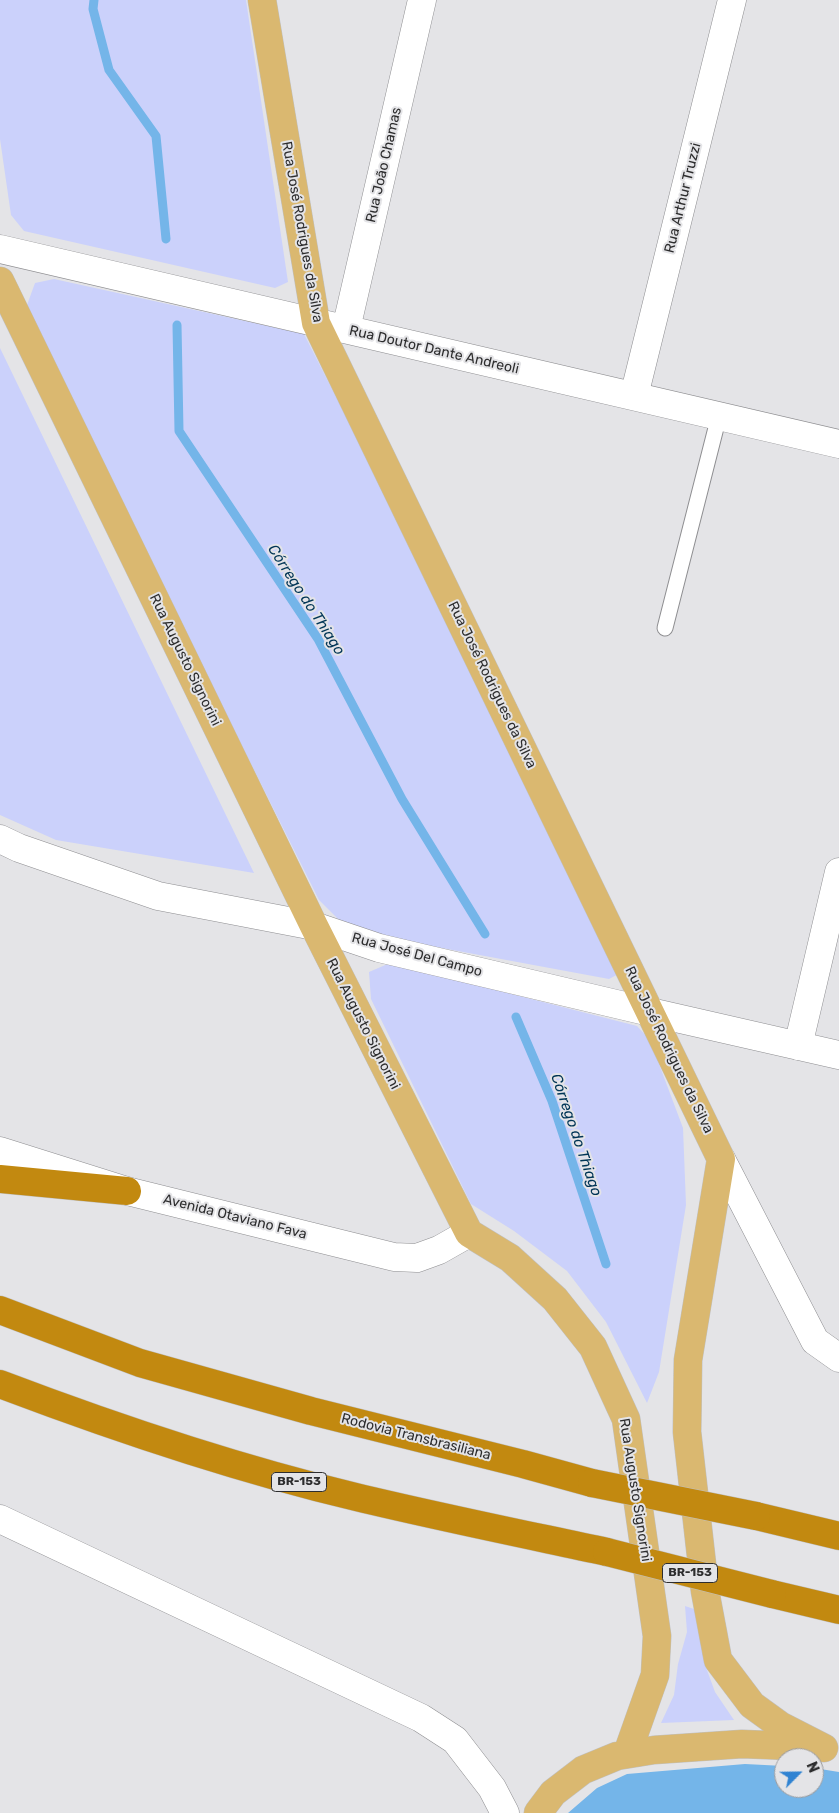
<!DOCTYPE html>
<html>
<head>
<meta charset="utf-8">
<style>
	body { margin:0 }
	#map { position:relative; width:839px; height:1813px; overflow:hidden; background:#e4e4e7; font-family:Rubik,sans-serif }
	canvas { display:block }
	.north { position:absolute; left:774px; top:1748px; width:50px; height:50px; box-sizing:border-box; background:#e4e4e7; border:1px solid #9b9b9d; border-radius:50%; rotate:67deg; font-size:14px; font-weight:700; line-height:20px; text-align:center; color:#2d2d2e }
	.north::after { content:''; display:block; margin:auto; width:18px; height:22px; background:#3083d2; clip-path:polygon(50% 0,100% 100%,50% 72%,0 100%) }
</style>
</head>
<body>
<div id="map">
<canvas width="839" height="1813"></canvas>
<div class="north">N</div>
</div>
<script>
const ctx = document.querySelector('canvas').getContext('2d');
ctx.lineJoin = 'round';
function fill(path, color) {
  ctx.fillStyle = color;
  ctx.fill(path, 'evenodd');
}
function trace(path, color, width, dash) {
  ctx.strokeStyle = color;
  ctx.lineWidth = width;
  ctx.lineCap = dash ? 'butt' : 'round';
  ctx.setLineDash(dash || []);
  ctx.stroke(path);
}
function write(font, color, halo, rows, align = 'center') {
  ctx.font = font + ' Rubik,sans-serif';
  ctx.lineWidth = 4;
  ctx.setLineDash([]);
  ctx.textBaseline = 'middle';
  ctx.strokeStyle = halo;
  ctx.fillStyle = color;
  for (const [text, x, y, turn = 0] of rows) {
    ctx.save();
    ctx.translate(x, y);
    ctx.rotate((+turn || 0) * Math.PI / 180);
    ctx.textAlign = isNaN(turn) ? turn : align;
    if (halo) ctx.strokeText(text, 0, 0);
    ctx.fillText(text, 0, 0);
    ctx.restore();
  }
}
const green = new Path2D(`
	M0 0H246L288 282 275 288 24 231 11 215 0 139Z
	M54 279 304 334 529 777 624 971 609 979 350 931 319 900 43 347 27 305 35 283Z
	M0 348 254 873 56 840 0 815Z
	M390 963 637 1026 650 1040 683 1128 686 1205 659 1372 647 1403 606 1322 567 1271 514 1231 471 1204 371 999 369 972Z
	M685 1606 697 1610 704 1662 715 1692 734 1720 661 1723 674 1695 678 1664 687 1632Z`);
const water = new Path2D(`
	M745 1764 784 1766V1788H814V1768L839 1772V1813H568L597 1788 627 1774Z`);
const stream = new Path2D(`
	M94 0 93 9 109 70 156 136 166 239
	M177 325 179 431 318 639 402 799 485 934
	M516 1017 552 1101 606 1264`);
const service = new Path2D(`
	M665 628 719 416`);
const minor = new Path2D(`
	M0 249 839 444
	M346 329 422 0
	M634 396 732 0
	M0 839 19 848 158 896 314 926
	M650 1012 839 1055
	M798 1046 839 872`);
const tertiary = new Path2D(`
	M314 926 379 948 650 1012
	M0 1151 127 1191 394 1257 417 1258 439 1250 469 1233
	M721 1159 815 1341 839 1358
	M0 1519 421 1718 455 1740 492 1788 505 1813`);
const primary = new Path2D(`
	M262 0 316 323 721 1159 688 1360 687 1432 705 1591 718 1660 752 1705 781 1726 824 1748
	M0 281 314 926 469 1233 510 1258 555 1299 593 1347 626 1419 657 1636 655 1675 627 1754
	M538 1813 553 1793 583 1770 617 1756 654 1750 742 1744 816 1747`);
const motorway = new Path2D(`
	M0 1179 127 1191
	M0 1310 140 1363 311 1411 523 1464 592 1483
	M0 1384C116 1428 235 1468 356 1497 439 1517 523 1534 607 1552
	M756 1516 839 1536
	M772 1594 839 1610`);
const motorwayBridge = new Path2D(`
	M592 1483 756 1516
	M607 1552 772 1594`);
const shields = [
	[299,1482,55],
	[690,1573,55]
];
const shieldNames = [
	["BR-153",299,1482],
	["BR-153",690,1573]
];
const streetNames = [
	["Rua João Chamas",384,165,-77],
	["Rua Arthur Truzzi",683,198,-76],
	["Rua José Rodrigues da Silva",302,232,80],
	["Rua Doutor Dante Andreoli",434,350,13],
	["Rua Augusto Signorini",185,660,64],
	["Rua José Rodrigues da Silva",492,685,64],
	["Rua José Del Campo",417,955,15],
	["Rua Augusto Signorini",363,1024,63],
	["Rua José Rodrigues da Silva",669,1050,64],
	["Avenida Otaviano Fava",235,1217,14],
	["Rodovia Transbrasiliana",416,1437,14],
	["Rua Augusto Signorini",635,1490,81]
];
const waterNames = [
	["Córrego do Thiago",306,600,57],
	["Córrego do Thiago",576,1135,71]
];
fill(green, '#cbd1fb');
fill(water, '#74b5e9');
trace(stream, '#74b5e9', 9);
trace(service, '#8e8e91', 17);
trace(minor, '#8e8e91', 29);
trace(tertiary, '#8e8e91', 29);
trace(primary, '#c0c0c0', 29);
trace(motorway, '#c0c0c0', 29);
trace(service, '#fff', 15);
trace(minor, '#fff', 28);
trace(tertiary, '#fff', 28);
trace(primary, '#dab870', 28);
trace(motorway, '#c28910', 28);
trace(motorwayBridge, '#c0c0c0', 29, []);
trace(motorwayBridge, '#c28910', 28);
for (const [x, y, w] of shields) {
  const box = new Path2D();
  box.roundRect(x - w / 2, y - 9.5, w, 19, 4);
  ctx.fillStyle = '#e4e4e7';
  ctx.fill(box);
  trace(box, '#2d2d2e', 1);
}
write('bold 12px', '#2d2d2e', null, shieldNames);
write('14px', '#2d2d2e', '#e4e4e7', streetNames);
write('italic 15px', '#003556', '#e4e4e7', waterNames);
</script>
</body>
</html>
